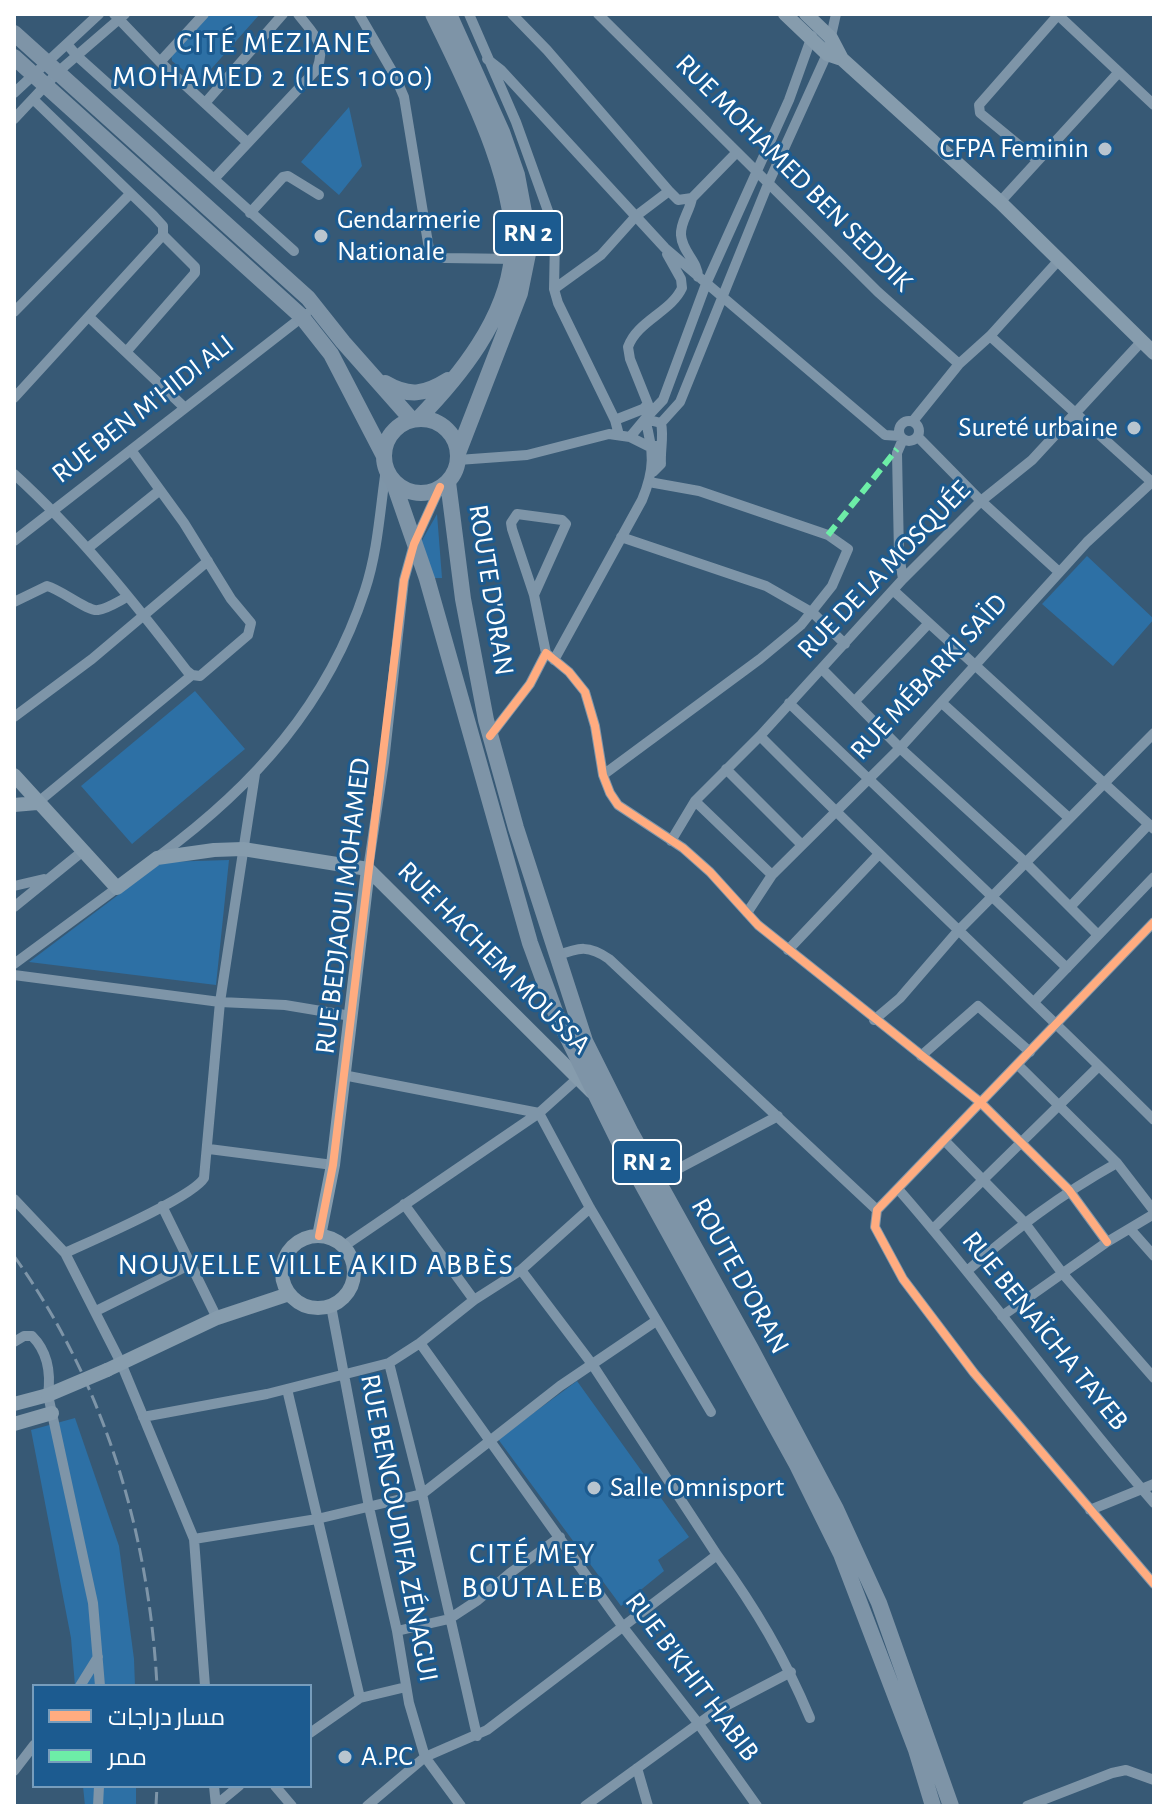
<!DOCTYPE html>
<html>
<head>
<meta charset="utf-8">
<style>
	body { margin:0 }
	#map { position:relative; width:1168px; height:1820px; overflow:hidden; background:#375975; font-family:"Alegreya Sans",Cairo,sans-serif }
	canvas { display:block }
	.frame { position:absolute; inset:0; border:16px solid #fff; pointer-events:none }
	.legend { position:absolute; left:32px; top:1684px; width:280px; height:104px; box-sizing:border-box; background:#1c5b90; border:2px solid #779dbc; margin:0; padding:10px 14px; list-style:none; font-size:24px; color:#fff }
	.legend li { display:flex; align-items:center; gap:16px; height:40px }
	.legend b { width:40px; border:2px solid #779dbc }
</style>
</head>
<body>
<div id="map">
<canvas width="1168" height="1820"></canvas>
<div class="frame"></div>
<ul class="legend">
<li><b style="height:10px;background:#ffac80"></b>مسار دراجات</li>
<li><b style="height:10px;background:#6deda7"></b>ممر</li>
</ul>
</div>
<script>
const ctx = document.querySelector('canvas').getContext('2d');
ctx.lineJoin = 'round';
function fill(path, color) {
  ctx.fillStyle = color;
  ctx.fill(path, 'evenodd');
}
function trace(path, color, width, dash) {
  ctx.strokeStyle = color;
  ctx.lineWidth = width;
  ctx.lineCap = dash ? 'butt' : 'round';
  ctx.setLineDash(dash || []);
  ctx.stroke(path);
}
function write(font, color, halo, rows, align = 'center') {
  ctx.font = font + ' "Alegreya Sans",sans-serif';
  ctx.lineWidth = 6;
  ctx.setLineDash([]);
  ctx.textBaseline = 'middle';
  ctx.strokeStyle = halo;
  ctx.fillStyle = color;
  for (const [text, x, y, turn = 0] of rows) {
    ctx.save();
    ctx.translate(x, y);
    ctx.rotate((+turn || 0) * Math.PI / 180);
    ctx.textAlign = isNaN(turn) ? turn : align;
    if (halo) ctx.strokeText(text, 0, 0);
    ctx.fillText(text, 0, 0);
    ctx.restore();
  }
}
const green = new Path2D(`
	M206 14H260L205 76 197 81 172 61 171 53Z
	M349 107 362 166 339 195 301 162Z
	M437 514 442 578H430L421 542Z
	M1087 556 1154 619 1113 666 1042 604Z
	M195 691 245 749 132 844 81 786Z
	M229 860 216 985 29 962 162 862Z
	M577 1381 689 1537 658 1560 664 1571 621 1606 498 1439Z
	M75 1418 119 1546 134 1659 135 1686H75L71 1638 31 1430Z
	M83 1786H136V1806H85Z`);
const street = new Path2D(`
	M114 14 160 62 247 142
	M359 14 395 76 404 97 429 249 435 255 445 258 515 259
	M469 14 516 122 548 211 555 239 554 289 558 303 615 420 619 435
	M512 14 547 50 669 191
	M598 14 878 292 959 364
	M1057 14 1154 105
	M67 44 77 56 294 251
	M487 59 501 70 665 248 885 435 900 436
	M160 62 204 14
	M14 93 99 14
	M206 102 283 14
	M14 119 59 71 125 14
	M1037 160 980 113 979 105 1058 15
	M214 179 317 69C327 43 313 34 298 14
	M692 198C690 211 680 222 681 235 682 252 698 261 698 277
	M1000 202 1119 72
	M250 213 283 177 288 176 319 195
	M554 289 601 255 636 216 669 191 678 200 692 198 737 152
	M14 312 130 194
	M89 317 185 408
	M990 336 1154 484
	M126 352 195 273V267L163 235
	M14 398 163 235V226L153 215 34 100
	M615 420 643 409 648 404 630 359 628 347C637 321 671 312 682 288L681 279 667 254
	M899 431a10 10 0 1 1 20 0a10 10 0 1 1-20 0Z
	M913 421 959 364 990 336 1058 261
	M630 437 645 419 661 423
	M918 437 981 501 1059 572
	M458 460 527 455 609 434 630 437 654 449 656 446
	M653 472 661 464C660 451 664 436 661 423L680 402 768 184 827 54 836 14
	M14 474C79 533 134 602 187 671L192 675 200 676 248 635 251 623 231 599 184 523 131 450
	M517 514 562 520 566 524 534 595 512 529 511 523Z
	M621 537 766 586 813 613 845 644
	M14 541 306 314
	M88 548 160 490
	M903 579 899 555 897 453 903 439
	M894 591 1154 829
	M534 595 546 653
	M14 602 47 586C62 590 88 612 98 610 107 609 119 601 127 597
	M554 660 642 500C655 469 654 452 645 419L663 400 706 284 789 100 812 36
	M822 669 900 748 1025 862 1098 935
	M855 701 929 623
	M789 703 1067 968
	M942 703 1069 818
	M14 717 92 659 208 561
	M490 736 530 684 546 653 569 672 585 692 595 726 603 775 610 793 618 805 683 848 710 872 758 925 980 1102 1069 1190 1107 1242
	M760 736C889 866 1024 991 1154 1120
	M726 769 801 844
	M603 775 760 659 801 625 832 586 848 549 828 535 699 491 649 482
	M695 801 772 875
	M37 803 192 675
	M671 841 695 801 760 736 903 579 981 501 1032 460 1142 341
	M159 856C254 786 328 704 365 590 378 551 380 509 386 469
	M368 869 384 762 404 580 414 544 440 487
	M14 886 44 879
	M14 907 83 851
	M1070 907 1149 824
	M747 913 772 875 900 748 1087 542 1154 480
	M1154 922 877 1210 875 1227 903 1279 974 1373 1154 1584
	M788 950 879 854
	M557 956C579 947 589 945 609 959L877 1210
	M14 964 117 888
	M14 975 220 1002 285 1005 351 1016
	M1034 1002 1154 877
	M874 1020 900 998 957 932 1154 733
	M921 1056 978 1006 1030 1052
	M1018 1065 1117 1163 1154 1211
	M343 1075 539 1113 590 1208 711 1412
	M944 1140 1024 1222 1063 1274 1154 1378
	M209 1149 333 1165
	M657 1180 778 1116
	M898 1189C987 1290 1065 1401 1154 1503
	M14 1199 65 1253 121 1363 194 1539 205 1686
	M404 1204 474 1300
	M162 1206 217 1318
	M933 1229 1099 1066
	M1131 1230 1154 1256
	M344 1246 539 1113 578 1078
	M65 1253C91 1241 192 1198 204 1178L220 1002 255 774
	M521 1270 592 1364 717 1555
	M967 1271C1017 1228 1058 1196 1117 1163
	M331 1306 369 1507 397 1631 409 1703 425 1757 461 1806
	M96 1311 189 1265
	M1002 1316 1107 1242 1154 1214
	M14 1342 24 1336H32C48 1352 51 1373 48 1395L93 1603 100 1686
	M420 1343 623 1627 698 1723 757 1806
	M389 1363 422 1494 477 1736
	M287 1389 360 1698
	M143 1417 267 1394 389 1363 420 1343 474 1300 521 1270 590 1208
	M1090 1510 1154 1484
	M194 1539 317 1519 422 1494 560 1386 656 1321
	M397 1631 449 1619 478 1600 510 1573 560 1537
	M80 1686 98 1657
	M310 1733 360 1698 406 1687
	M637 1768 648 1806
	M14 1771 34 1745
	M214 1786 216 1806
	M275 1786 292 1806
	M216 1805 239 1786
	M98 1806 99 1786
	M367 1806 425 1757 487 1730 717 1555C756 1609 784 1656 810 1718
	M585 1806 716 1711 791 1672
	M1027 1806 1112 1773 1126 1770 1154 1780`);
const secondary = new Path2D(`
	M785 14 827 54 842 59
	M806 14 831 38 842 59 1000 202 1154 353
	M14 775 117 888 157 858 214 850 243 849 368 869 592 1092
	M14 805 37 803
	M282 1272a36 36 0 1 1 72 0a36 36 0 1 1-72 0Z
	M319 1236 333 1165 368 869
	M107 1370 217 1318 289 1294
	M14 1404 48 1395
	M14 1424 52 1413`);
const primary = new Path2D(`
	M449 14 502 132 517 175 530 244 520 293 458 453
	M14 33 308 298 343 342 412 420
	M14 57 301 316 331 354 384 456
	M385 383C409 397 424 395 448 380
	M418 419C460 376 506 319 512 257 520 184 464 79 433 14
	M384 456a37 37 0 1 1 74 0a37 37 0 1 1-74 0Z
	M393 481 427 579 530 943 556 1014 620 1144 797 1465 841 1554 916 1750 933 1806
	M448 482 463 599 486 720 516 828 585 1041 631 1133 751 1349 836 1509 879 1603 951 1806`);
const rail = new Path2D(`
	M14 1256C104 1382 149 1533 157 1686
	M156 1806 157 1786`);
const secondaryBridge = new Path2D(`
	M48 1395 107 1370`);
const quiet = new Path2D(`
	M828 535 897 449`);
const cycleway = new Path2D(`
	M490 736 530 684 546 653 569 672 585 692 595 726 603 775 610 793 618 805 683 848 710 872 758 925 980 1102 1069 1190 1107 1242
	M1154 922 877 1210 875 1227 903 1279 974 1373 1154 1584
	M319 1236 333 1165 404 580 414 544 440 487`);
const markers = [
	[1105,149,8,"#b9c5cf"],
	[321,236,8,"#b9c5cf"],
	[1134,428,8,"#b9c5cf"],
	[594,1488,8,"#b9c5cf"],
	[345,1757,8,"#b9c5cf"]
];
const shields = [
	[528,233,68],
	[647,1162,68]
];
const shieldNames = [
	["RN 2",528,233],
	["RN 2",647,1162]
];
const poiNames = [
	["CFPA Feminin",1089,149,"right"],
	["Gendarmerie",337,220],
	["Nationale",337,252],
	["Sureté urbaine",1118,428,"right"],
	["Salle Omnisport",610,1488],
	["A.P.C",361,1757]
];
const streetNames = [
	["RUE MOHAMED BEN SEDDIK",794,173,45],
	["RUE BEN M'HIDI ALI",143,409,-38],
	["RUE DE LA MOSQUÉE",884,570,-46],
	["ROUTE D'ORAN",491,590,81],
	["RUE MÉBARKI SAÏD",929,677,-47],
	["RUE BEDJAOUI MOHAMED",343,906,-83],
	["RUE HACHEM MOUSSA",494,958,45],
	["ROUTE D'ORAN",740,1276,61],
	["RUE BENAÏCHA TAYEB",1045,1331,51],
	["RUE BENGOUDIFA ZÉNAGUI",399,1528,79],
	["RUE B'KHIT HABIB",692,1677,53]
];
const neighbourhoodNames = [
	["CITÉ MEZIANE",274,43],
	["MOHAMED 2 (LES 1000)",274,77],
	["NOUVELLE VILLE AKID ABBÈS",316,1265],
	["CITÉ MEY",533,1554],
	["BOUTALEB",533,1588]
];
fill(green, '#2d70a5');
trace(street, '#7e95a8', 10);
trace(secondary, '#869cad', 14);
trace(primary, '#7e94a7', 16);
trace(rail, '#7e95a8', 3, [14, 6]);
trace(secondaryBridge, '#869cad', 14);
trace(quiet, '#6deda7', 6, [12, 6]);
trace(cycleway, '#ffac80', 8);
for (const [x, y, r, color] of markers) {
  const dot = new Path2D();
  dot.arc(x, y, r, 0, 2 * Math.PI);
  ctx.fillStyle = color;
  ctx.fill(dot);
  trace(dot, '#1c5b90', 3);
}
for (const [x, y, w] of shields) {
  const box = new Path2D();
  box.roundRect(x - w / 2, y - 22, w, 44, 6);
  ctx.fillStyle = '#1c5b90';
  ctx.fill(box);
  trace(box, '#fff', 2);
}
write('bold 26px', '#fff', null, shieldNames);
write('28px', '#fff', '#1c5b90', poiNames, 'left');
write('28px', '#fff', '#1c5b90', streetNames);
ctx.letterSpacing = '2px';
write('30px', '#fff', '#1c5b90', neighbourhoodNames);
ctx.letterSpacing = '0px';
</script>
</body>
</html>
